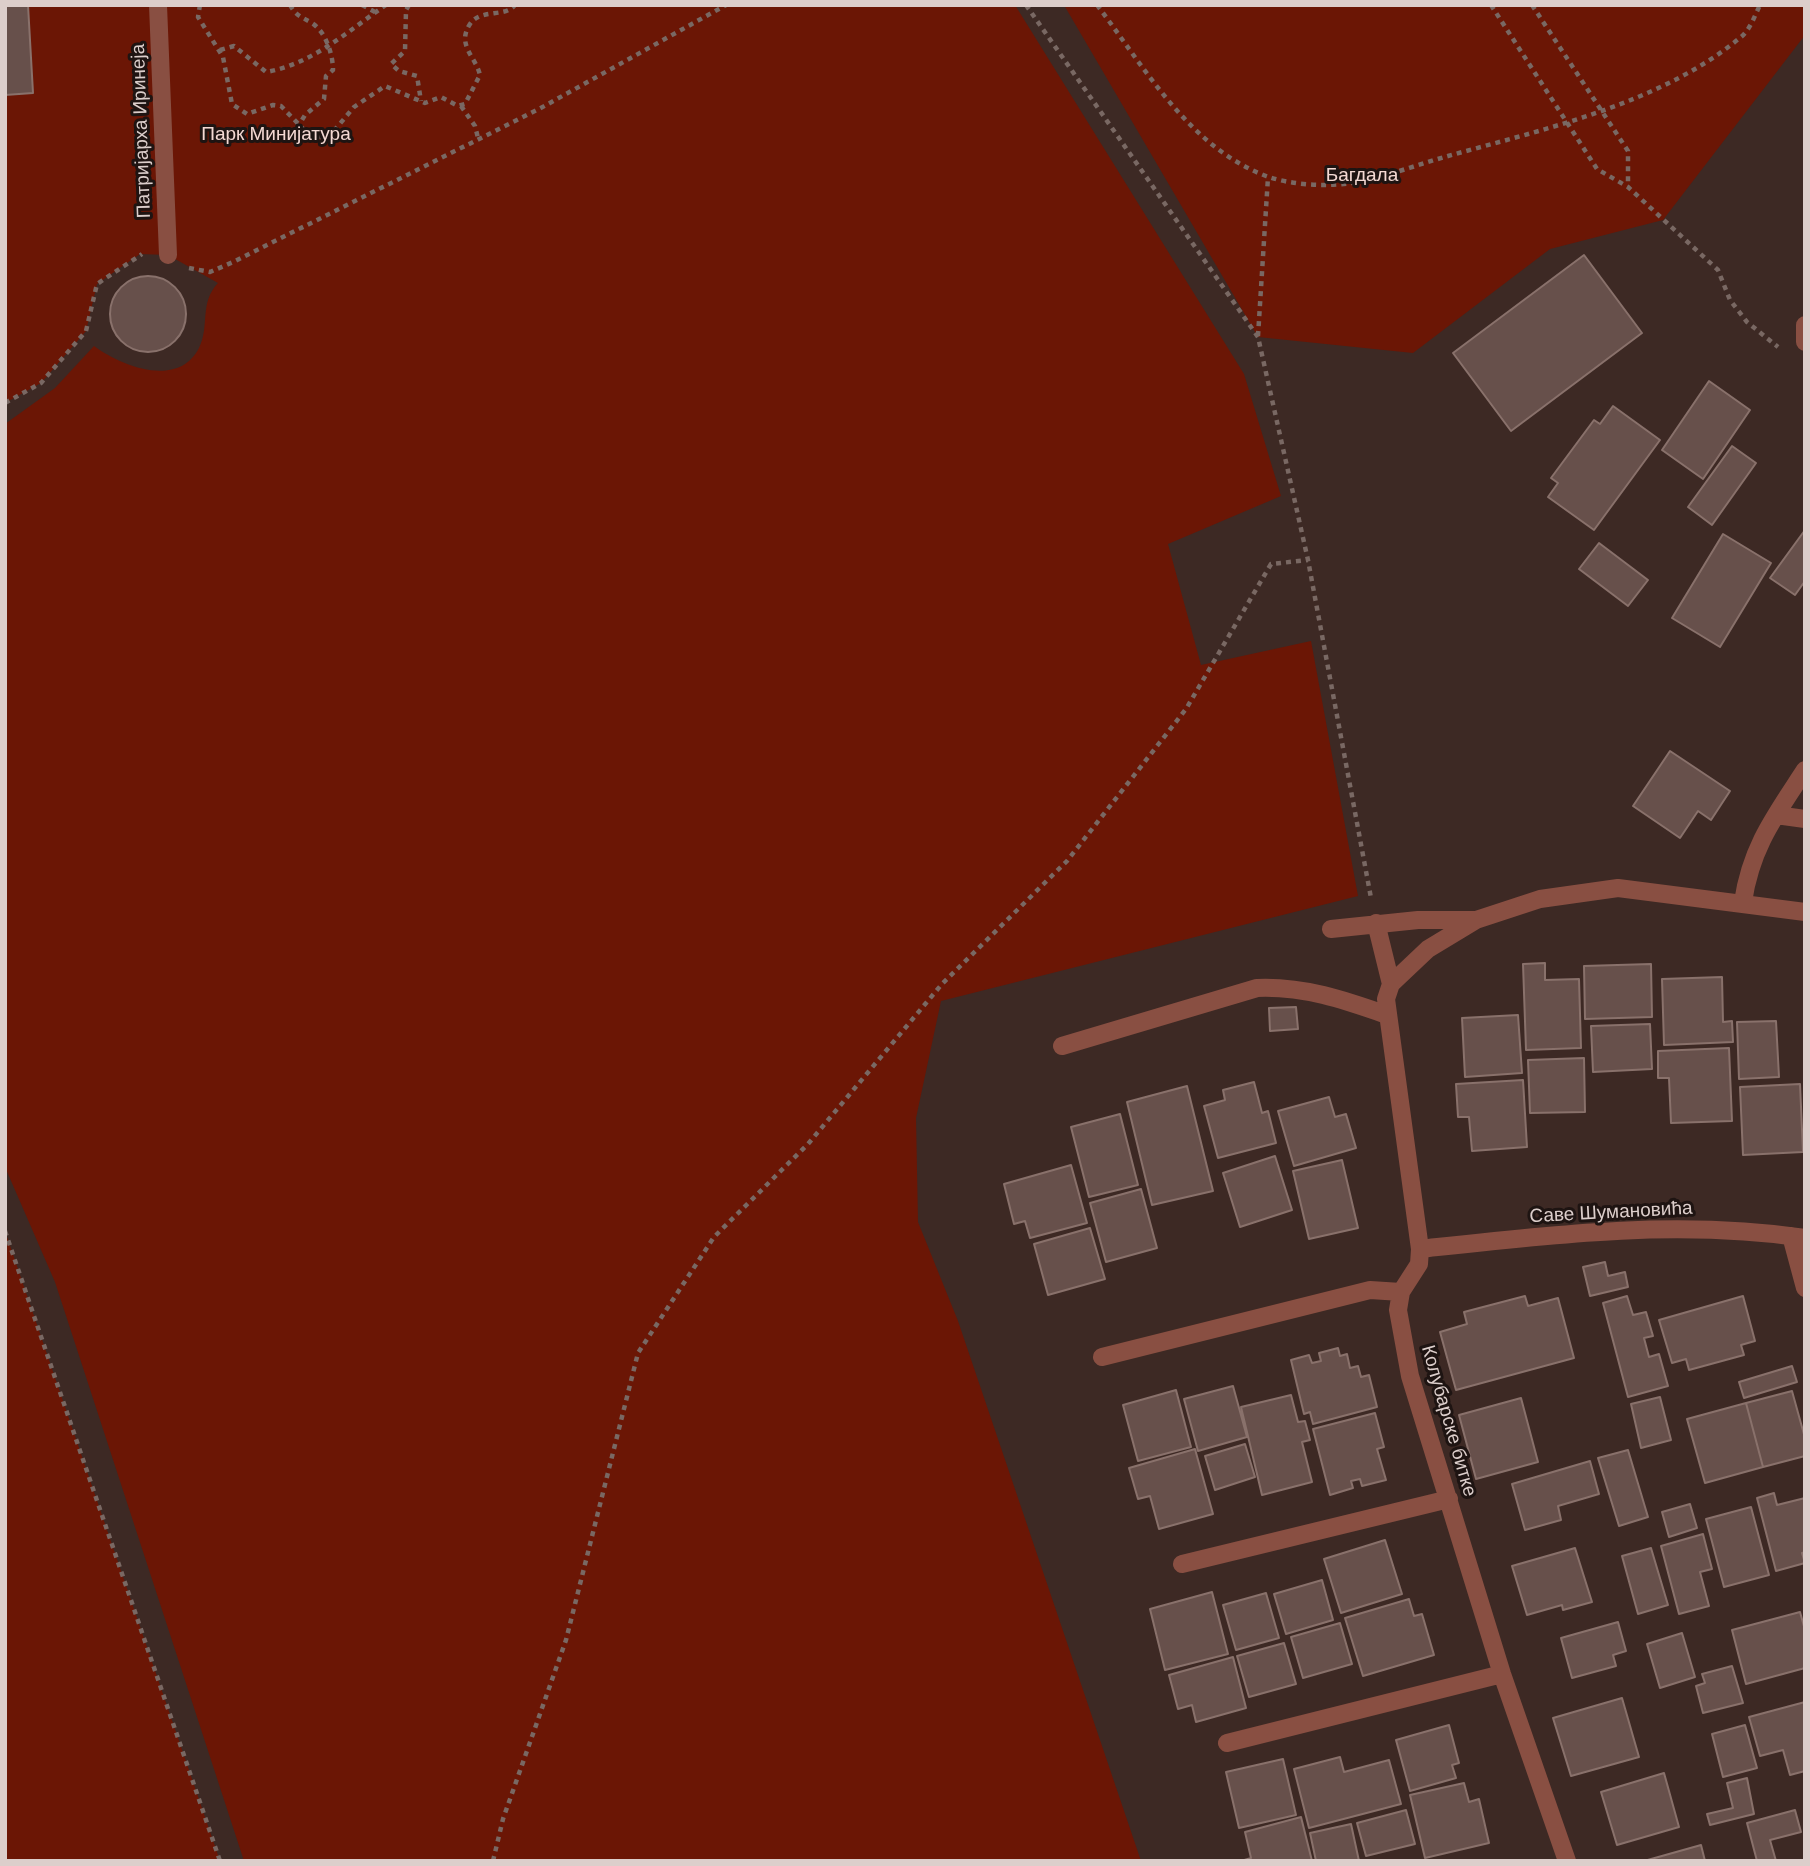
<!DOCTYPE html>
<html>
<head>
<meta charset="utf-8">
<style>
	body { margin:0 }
	#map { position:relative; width:1810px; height:1866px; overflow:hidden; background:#3d2924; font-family:"DM Sans",sans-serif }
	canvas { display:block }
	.frame { position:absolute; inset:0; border:7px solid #dccecb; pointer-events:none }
</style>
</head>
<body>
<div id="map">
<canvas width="1810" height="1866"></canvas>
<div class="frame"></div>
</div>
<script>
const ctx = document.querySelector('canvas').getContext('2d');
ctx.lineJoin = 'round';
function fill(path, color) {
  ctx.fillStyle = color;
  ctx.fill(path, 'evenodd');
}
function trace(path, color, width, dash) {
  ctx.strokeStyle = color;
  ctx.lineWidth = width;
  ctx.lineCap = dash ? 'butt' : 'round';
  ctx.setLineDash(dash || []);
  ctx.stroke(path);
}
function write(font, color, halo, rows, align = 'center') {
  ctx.font = font + ' "DM Sans",sans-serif';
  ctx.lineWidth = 6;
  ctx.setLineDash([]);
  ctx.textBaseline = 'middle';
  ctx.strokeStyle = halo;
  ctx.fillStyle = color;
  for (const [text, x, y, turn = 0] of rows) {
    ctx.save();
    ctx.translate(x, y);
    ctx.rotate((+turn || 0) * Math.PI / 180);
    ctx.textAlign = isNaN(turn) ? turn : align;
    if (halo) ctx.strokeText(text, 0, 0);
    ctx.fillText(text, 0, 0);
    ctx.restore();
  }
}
const green = new Path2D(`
	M5 5H1015L1244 374 1281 496 1168 544 1201 665 1311 641 1358 896 941 1001 916 1118 918 1222 958 1321 1141 1861H244L55 1282 5 1167V424L55 388 94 346C121 366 178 389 199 348 210 326 199 303 218 283L168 255 140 254 97 284 86 331 41 383 5 403Z
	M1064 5H1805V35L1663 220 1550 249 1413 353 1258 337Z
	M5 1231 220 1861H5Z`);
const building = new Path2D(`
	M5 5H28L33 93 5 95Z
	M1584 255 1642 333 1511 431 1453 353Z
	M110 314a38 38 0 1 1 76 0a38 38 0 1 1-76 0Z
	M1709 381 1750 410 1703 479 1662 450Z
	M1613 406 1660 440 1594 530 1548 497 1558 483 1551 478 1594 420 1600 424Z
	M1732 446 1756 463 1712 525 1688 507Z
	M1805 530V581L1795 595 1770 578Z
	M1723 534 1771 563 1720 647 1672 618Z
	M1599 543 1648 580 1628 606 1579 569Z
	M1670 751 1730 791 1711 820 1698 811 1680 838 1633 806Z
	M1545 963V980L1579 979 1581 1048 1526 1050 1523 964Z
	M1651 964 1652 1017 1585 1019 1584 966Z
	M1722 977 1723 1022 1732 1021 1733 1042 1664 1045 1662 979Z
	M1296 1007 1298 1029 1270 1031 1269 1008Z
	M1518 1015 1522 1073 1465 1077 1462 1018Z
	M1776 1021 1779 1077 1739 1079 1737 1022Z
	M1650 1024 1652 1069 1593 1072 1591 1026Z
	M1729 1048 1732 1121 1671 1123 1669 1078H1658V1051Z
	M1584 1058 1585 1112 1530 1113 1528 1060Z
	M1523 1080 1527 1147 1472 1151 1469 1117H1458L1456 1084Z
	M1254 1082 1262 1113 1268 1111 1276 1143 1218 1158 1204 1106 1225 1100 1223 1090Z
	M1800 1084 1803 1152 1743 1155 1740 1087Z
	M1187 1086 1213 1191 1152 1205 1127 1102Z
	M1329 1097 1335 1117 1346 1114 1356 1148 1294 1166 1278 1111Z
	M1120 1114 1138 1185 1089 1197 1071 1127Z
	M1275 1156 1292 1210 1240 1227 1223 1173Z
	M1342 1160 1358 1228 1309 1239 1293 1171Z
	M1071 1165 1087 1223 1030 1238 1025 1221 1014 1224 1004 1184Z
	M1141 1189 1157 1248 1106 1262 1090 1203Z
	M1090 1228 1105 1279 1048 1295 1034 1244Z
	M1605 1262 1608 1276 1625 1272 1628 1287 1590 1296 1583 1267Z
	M1525 1296 1528 1306 1558 1298 1574 1358 1456 1390 1440 1332 1467 1324 1464 1312Z
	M1627 1296 1633 1315 1646 1312 1653 1336 1644 1338 1649 1357 1659 1354 1668 1386 1628 1397 1603 1303Z
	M1743 1296 1755 1341 1741 1345 1744 1355 1689 1370 1686 1359 1672 1363 1659 1320Z
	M1338 1348 1340 1356 1347 1354 1350 1368 1358 1366 1361 1377 1369 1375 1377 1407 1313 1424 1310 1412 1304 1414 1291 1360 1309 1355 1312 1363 1321 1361 1319 1353Z
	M1792 1366 1797 1382 1744 1398 1739 1382Z
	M1233 1386 1247 1437 1198 1451 1184 1399Z
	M1176 1390 1191 1447 1138 1461 1123 1405Z
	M1792 1391 1805 1438V1456L1763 1467 1746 1403Z
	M1291 1395 1298 1422 1305 1421 1310 1440 1302 1442 1312 1482 1262 1495 1241 1407Z
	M1660 1397 1671 1440 1641 1448 1631 1404Z
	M1521 1398 1538 1462 1476 1479 1459 1415Z
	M1746 1403 1763 1467 1705 1483 1687 1419Z
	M1375 1413 1384 1447 1377 1449 1386 1480 1362 1486 1360 1479 1351 1481 1353 1488 1330 1495 1313 1429Z
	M1245 1444 1255 1477 1215 1490 1205 1456Z
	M1195 1449 1213 1514 1159 1529 1150 1496 1138 1499 1129 1468Z
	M1628 1450 1648 1517 1619 1526 1598 1458Z
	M1590 1461 1599 1494 1558 1506 1561 1520 1525 1530 1512 1484Z
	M1774 1493 1777 1505 1805 1498V1552L1802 1553 1805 1563 1776 1571 1757 1498Z
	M1690 1504 1697 1528 1669 1537 1662 1512Z
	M1751 1507 1769 1575 1724 1587 1706 1519Z
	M1703 1534 1712 1569 1700 1572 1709 1606 1679 1614 1661 1546Z
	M1385 1540 1402 1594 1341 1613 1324 1559Z
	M1575 1548 1592 1602 1563 1610 1562 1605 1527 1615 1512 1566Z
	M1651 1548 1668 1605 1638 1614 1622 1556Z
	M1322 1580 1333 1620 1286 1634 1274 1594Z
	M1212 1592 1228 1654 1165 1670 1150 1609Z
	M1266 1593 1279 1638 1236 1650 1223 1605Z
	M1409 1599 1414 1616 1422 1614 1434 1655 1363 1676 1345 1618Z
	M1800 1612 1805 1630V1668L1746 1684 1732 1630Z
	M1618 1622 1626 1651 1613 1655 1616 1666 1572 1678 1561 1638Z
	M1340 1623 1352 1664 1303 1678 1291 1637Z
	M1682 1633 1695 1677 1660 1688 1647 1644Z
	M1284 1643 1296 1684 1249 1697 1237 1656Z
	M1233 1657 1246 1708 1196 1722 1192 1705 1178 1709 1169 1675Z
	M1732 1666 1743 1703 1703 1713 1696 1686 1705 1683 1702 1674Z
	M1622 1698 1639 1757 1571 1776 1553 1718Z
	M1805 1702V1771L1790 1775 1783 1750 1760 1756 1749 1717Z
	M1449 1725 1459 1763 1452 1765 1456 1778 1410 1791 1396 1740Z
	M1745 1725 1757 1768 1723 1777 1712 1734Z
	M1340 1757 1344 1772 1389 1760 1401 1804 1309 1828 1294 1769Z
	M1283 1759 1296 1815 1239 1828 1226 1772Z
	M1664 1773 1679 1827 1617 1845 1601 1792Z
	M1747 1778 1754 1814 1710 1825 1707 1814 1733 1808 1727 1783Z
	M1464 1783 1469 1802 1479 1799 1489 1843 1425 1858 1410 1795Z
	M1406 1810 1415 1844 1366 1856 1357 1823Z
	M1795 1810 1801 1832 1770 1840 1776 1861H1757L1747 1823Z
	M1301 1817 1312 1861H1241L1251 1858 1245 1832Z
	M1351 1824 1359 1861H1316L1310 1833Z
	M1701 1845 1705 1861H1644Z`);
const path = new Path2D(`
	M200 5 198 17 223 57 232 104 247 114 273 105 281 106 310 136 328 138 354 107 385 86 425 103 441 97 458 106 465 104 480 75C476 57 456 45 470 24 481 8 505 18 515 5
	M290 5C296 16 302 17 312 23 326 32 333 55 333 70L326 76 324 99 305 115 299 125
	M362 5 375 12
	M409 5 406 10 405 51 391 64 399 71 417 76 421 101
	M1026 5 1258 337 1308 560 1371 898
	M1097 5C1145 68 1189 147 1266 176 1291 185 1325 187 1351 183 1383 178 1416 165 1448 156 1545 129 1662 103 1741 37 1750 30 1755 15 1760 5
	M1491 5 1597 169 1628 187 1718 270 1730 300 1747 322 1778 347
	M1532 5 1628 151V186
	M220 50 234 46 266 72C313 64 349 30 386 5
	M461 106 475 126 478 138
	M189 268 210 272 233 262 539 109 726 5
	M1258 336 1268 177
	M5 403 41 383 86 331 97 284 142 254
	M5 1231 220 1861
	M493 1861 503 1819 566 1640 638 1353 714 1237 808 1144 942 984 1067 861 1186 709 1271 564 1308 560`);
const minor = new Path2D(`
	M158 5 168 255
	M1805 325V342
	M1776 815 1805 819
	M1743 902C1751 847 1775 816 1805 770
	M1376 923 1391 984
	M1331 929 1418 920H1476
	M1062 1046 1257 988C1304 986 1344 1000 1387 1015
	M1791 1236 1805 1288
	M1420 1249C1547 1235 1677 1219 1805 1238
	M1102 1357 1370 1290 1401 1292
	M1182 1564 1449 1499
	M1227 1743 1502 1674
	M1567 1861 1502 1674 1410 1376 1398 1310 1401 1292 1419 1264 1420 1249 1386 999 1391 984 1428 949 1476 920 1540 899 1618 888 1805 912`);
const streetNames = [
	["Патријарха Иринеја",142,131,-92],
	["Саве Шумановића",1611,1213,-3],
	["Колубарске битке",1448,1421,74]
];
const parkNames = [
	["Парк Минијатура",276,135],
	["Багдала",1362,176]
];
fill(green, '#6b1605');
fill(building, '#67504b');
trace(building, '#89716b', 2);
trace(path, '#796863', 4.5, [5, 5]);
trace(minor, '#894f42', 18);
write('19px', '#dccecb', '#1e1412', streetNames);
write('19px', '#f4d9d3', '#1e1412', parkNames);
</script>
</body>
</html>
